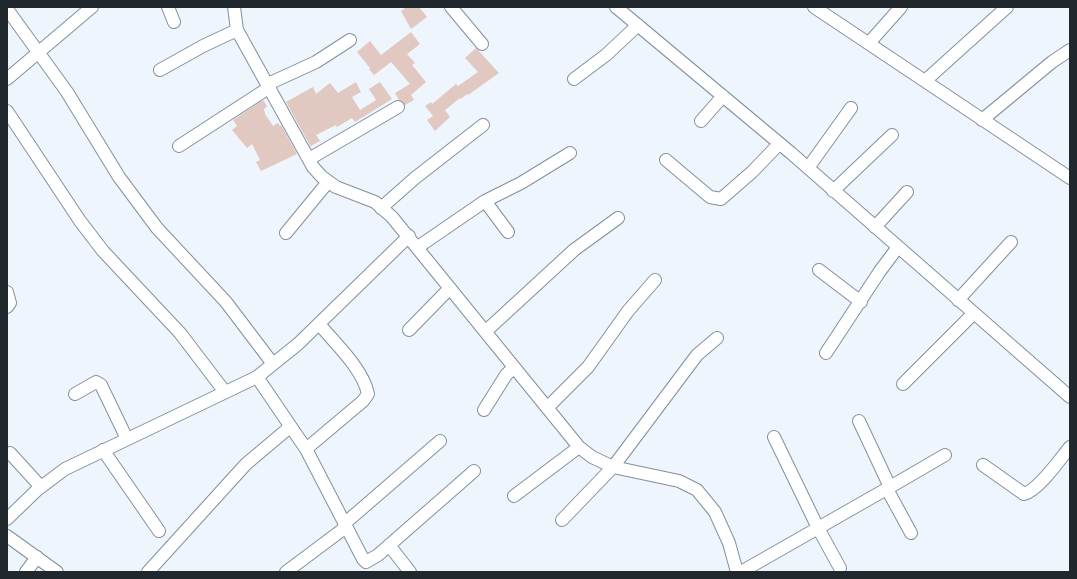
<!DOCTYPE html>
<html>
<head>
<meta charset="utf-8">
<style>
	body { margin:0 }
	#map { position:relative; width:1077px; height:579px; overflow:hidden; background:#eef5fc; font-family:Ubuntu,sans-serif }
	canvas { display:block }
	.frame { position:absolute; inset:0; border:8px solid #20272d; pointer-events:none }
</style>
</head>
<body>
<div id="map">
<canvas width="1077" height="579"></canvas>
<div class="frame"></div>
</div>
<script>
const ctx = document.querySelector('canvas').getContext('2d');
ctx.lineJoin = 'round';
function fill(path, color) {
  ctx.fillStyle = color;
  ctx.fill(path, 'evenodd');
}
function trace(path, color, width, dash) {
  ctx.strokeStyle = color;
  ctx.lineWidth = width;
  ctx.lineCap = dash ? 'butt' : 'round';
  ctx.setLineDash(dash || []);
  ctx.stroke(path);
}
const building = new Path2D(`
	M407 7H419L427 17 411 29 401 11Z
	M411 32 420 44 407 54 415 63 412 65 426 82 411 95 414 100 405 105 399 100 395 93 410 84 391 62 374 75 369 69 370 68 357 52 370 41 381 55Z
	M476 48 499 73 468 95 467 94 461 99 460 98 445 110 450 117 435 131 427 120 433 116 425 106 431 102 432 104 456 84 458 86 478 72 465 58Z
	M356 82 361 92 352 97 360 110 376 100 369 89 380 82 392 99 355 122 352 118 337 127 336 125 316 135 320 141 311 146 312 149 286 102 313 87 316 94 330 83 338 93Z
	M263 100 267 106 264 109 265 114 273 126 278 123 280 126 281 125 297 154 261 171 256 162 260 160 252 144 247 148 232 130 237 126 233 120Z`);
const minor = new Path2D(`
	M168 7 174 22
	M234 7 237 30 313 167 322 177 336 187 375 202 392 217 579 447 592 457 613 467 679 481 697 490 715 512 729 543 737 572
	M451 7 482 44
	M616 7 791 153 1070 397
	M814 7 1070 178
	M7 9 67 92 119 177 157 228 226 302 273 364
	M869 43 901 7
	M160 70 203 46 237 30
	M7 79 92 7
	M574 79 606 55 638 25
	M926 80 1007 7
	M268 84 316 62 350 40
	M7 111 80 221 103 251 180 333 225 392
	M982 120 1052 62 1070 50
	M701 121 723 96
	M179 146 270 87
	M309 159 398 107
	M666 160 710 197 721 199 752 172 779 144
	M808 168 851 108
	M833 191 892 135
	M485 201 508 232
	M381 208 415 178 483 125
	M875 227 907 192
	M286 233 328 182
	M418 247 485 201 521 183 570 153
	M819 270 861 302
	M7 292 10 303 7 307
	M958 300 1011 242
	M409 330 450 288
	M486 331 574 250 618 218
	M826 353 880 271 898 247
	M257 377 306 449 363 559 366 562 378 555 474 471
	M903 384 974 313
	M75 394 96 382 101 385 127 439
	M547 408 588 367 628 311 655 280
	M484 410 506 375 514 367
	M774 437 818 528 840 568
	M306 449 363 401 368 394C363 369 335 343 319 324
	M103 450 159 531
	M10 453 41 487
	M983 465 1024 494C1039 490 1060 459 1070 447
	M890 487 945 455
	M887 489 911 533
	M514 496 579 447
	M7 519 37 490 65 469 257 377 298 344 409 236
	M562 520 613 467 697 355 717 338
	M344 524 440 441
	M7 536 57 572
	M389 545 410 572
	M26 572 37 557
	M148 572 246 464 290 427
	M286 572 346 527
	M741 572 890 487 859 421`);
fill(building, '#e1c8c0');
trace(minor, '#8090a0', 14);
trace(minor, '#fff', 12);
</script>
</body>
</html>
